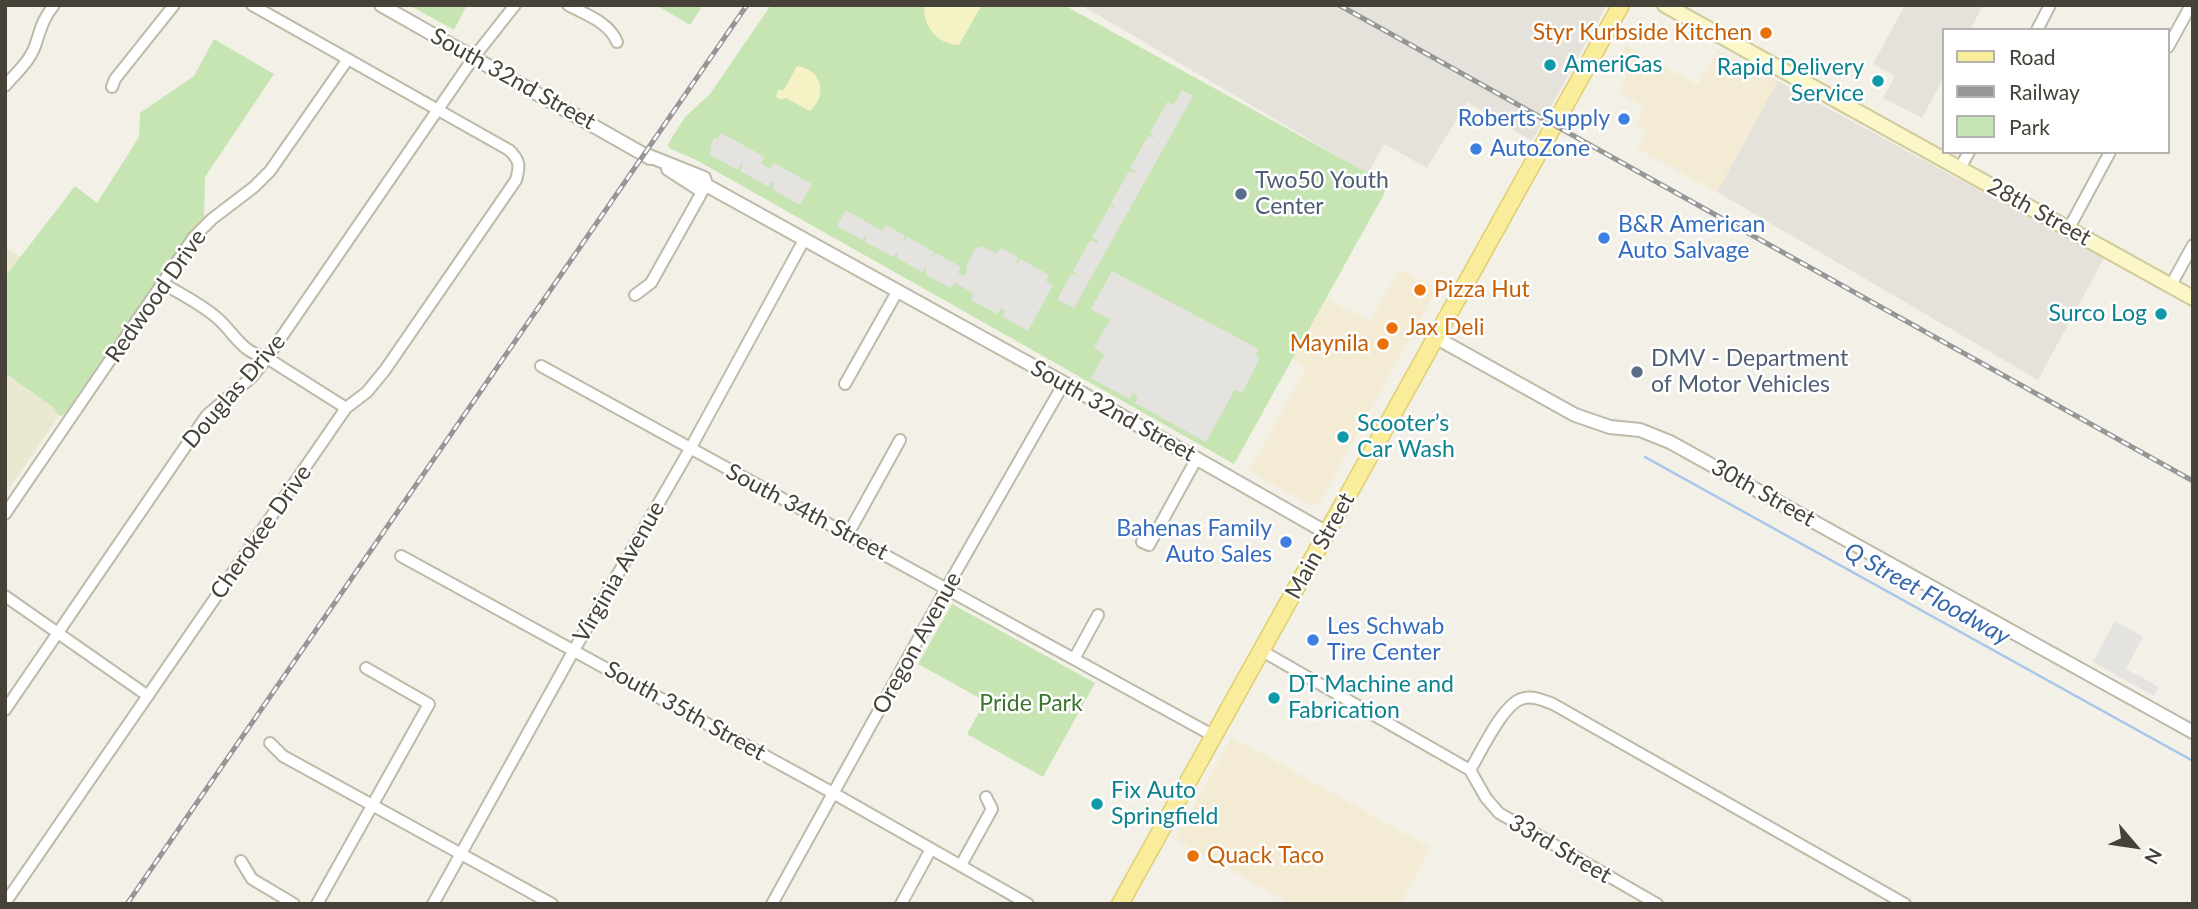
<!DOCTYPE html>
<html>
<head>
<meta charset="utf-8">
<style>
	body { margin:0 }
	#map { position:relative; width:2198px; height:909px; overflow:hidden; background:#f3f1e7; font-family:Lato,sans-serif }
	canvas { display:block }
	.frame { position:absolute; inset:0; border:7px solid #464237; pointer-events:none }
	.legend { position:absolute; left:1942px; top:28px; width:228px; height:126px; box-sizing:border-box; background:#fff; border:2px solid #b5b3af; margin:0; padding:9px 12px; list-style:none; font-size:21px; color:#464237 }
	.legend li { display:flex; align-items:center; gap:14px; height:35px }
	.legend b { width:35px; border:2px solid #b5b3af }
	.north { position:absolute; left:2100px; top:811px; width:70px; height:70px; -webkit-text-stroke:5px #fff; paint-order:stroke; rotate:119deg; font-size:19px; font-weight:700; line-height:28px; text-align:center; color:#464237 }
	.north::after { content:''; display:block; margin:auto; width:24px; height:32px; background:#464237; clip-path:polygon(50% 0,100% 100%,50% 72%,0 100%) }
</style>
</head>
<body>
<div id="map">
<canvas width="2198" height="909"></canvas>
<div class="frame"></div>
<ul class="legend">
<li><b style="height:9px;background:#f9ec9a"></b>Road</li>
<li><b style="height:9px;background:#969696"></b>Railway</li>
<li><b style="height:19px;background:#c6e5b2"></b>Park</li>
</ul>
<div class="north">N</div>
</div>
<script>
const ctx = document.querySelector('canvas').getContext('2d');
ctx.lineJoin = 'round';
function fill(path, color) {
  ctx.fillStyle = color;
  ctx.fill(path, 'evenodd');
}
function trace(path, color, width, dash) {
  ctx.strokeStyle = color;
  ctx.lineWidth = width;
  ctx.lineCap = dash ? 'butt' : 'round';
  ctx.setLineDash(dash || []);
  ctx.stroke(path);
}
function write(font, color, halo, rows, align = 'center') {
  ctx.font = font + ' Lato,sans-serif';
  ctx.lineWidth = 5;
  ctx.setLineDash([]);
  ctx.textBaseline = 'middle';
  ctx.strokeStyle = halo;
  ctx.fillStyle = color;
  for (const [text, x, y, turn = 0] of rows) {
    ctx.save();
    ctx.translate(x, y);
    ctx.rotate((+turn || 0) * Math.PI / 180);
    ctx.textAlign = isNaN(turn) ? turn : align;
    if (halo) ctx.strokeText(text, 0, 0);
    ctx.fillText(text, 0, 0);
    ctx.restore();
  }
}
const commercial = new Path2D(`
	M1628 46 1697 85 1718 50 1778 81 1717 192 1637 149 1647 132 1635 125 1645 108 1619 92 1627 76 1613 67 1624 47Z
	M1400 269 1437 288 1319 504 1310 505 1249 471 1306 368 1292 360 1326 299 1369 321Z
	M1232 737 1431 848 1400 904H1291L1175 839Z`);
const industrial = new Path2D(`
	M1081 5H1607L1532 141 1467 102 1427 168 1384 144 1368 174Z
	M1905 5H1983L1970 30H1944V77L1922 118 1883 98 1895 76 1873 64Z
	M1778 81 2104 258 2038 380 1717 192Z`);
const education = new Path2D(`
	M5 246 21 258 5 277Z
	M5 373 54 408 59 416 5 495Z`);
const green = new Path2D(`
	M409 5H467L454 30Z
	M656 5H703L690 25Z
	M771 5H1064L1389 185 1234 464 698 161 669 148 668 144 685 117 710 94Z
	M214 39 274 74 205 177 204 217 191 230 64 415 59 416 54 408 5 373V277L75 186 97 203 139 137 140 113 194 76Z
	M952 604 1095 683 1043 777 967 734 985 701 918 664Z`);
const sand = new Path2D(`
	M924 5H988L980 8 959 45C937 44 923 27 924 5Z
	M797 66C822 69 828 95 810 111L786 98 781 100 776 97 778 90H784Z`);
const parking = new Path2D(`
	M1182 90 1193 96 1074 308 1057 300 1071 274 1078 276 1073 271 1090 240 1097 243 1098 240 1092 237 1110 206 1116 208 1111 203 1129 171 1136 173 1130 168 1148 136 1155 138 1150 133 1167 102 1174 105Z
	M721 133 765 157 761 163 763 165 771 169 774 163 812 184 800 205 772 189 775 182H772L769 187 740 171 743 165 741 164 737 170 709 154 712 148 710 146 714 138 717 139Z
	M846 210 882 231 886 225 905 236 903 243 908 237 934 252 932 259 936 253 961 267 958 273 964 276 967 272 966 266 975 249 981 246 996 253 1001 248 1018 257 1016 264 1021 259 1049 275 1046 281 1053 285 1028 331 1003 317 1005 311 1001 308 997 314 971 300 973 293 955 283 950 288 925 274 927 267 922 272 897 258 898 251 894 257 865 242 867 234 862 240 837 226Z
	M1112 271 1259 349 1255 355 1260 358 1242 393 1237 390 1234 391 1206 442 1135 403 1138 396 1132 393 1129 399 1091 378 1104 355 1094 347 1110 320 1091 309Z
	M2115 621 2143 637 2126 669 2159 687 2154 696 2093 662Z`);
const stream = new Path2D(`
	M1645 457 2193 761`);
const minor = new Path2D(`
	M568 5C586 15 609 22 617 42
	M2037 30 2050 5
	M2168 47 2191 5
	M5 86C15 74 30 61 35 46 41 29 42 20 54 5
	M112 87 115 79 174 5
	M1960 168 1969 152
	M2069 228 2110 152
	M164 284C181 294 201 304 216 317 236 334 239 351 267 358L346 408
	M2171 285 2193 245
	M635 295 651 283 706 185
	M541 366 1214 736
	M845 384 897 292
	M5 514 194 237 212 219 254 187 270 171 348 59
	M848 534 900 440
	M1142 542 1149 545 1197 458
	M401 556 833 793 1028 904
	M5 596 148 696
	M1262 651 1470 770 1486 798 1499 813 1657 904
	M1074 659 1098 615
	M5 710 207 415 252 377 267 358 474 57 515 5
	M270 743 283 756 552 904
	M1470 770C1481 752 1502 706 1521 699 1532 695 1543 700 1553 704L1905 904
	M241 861 252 879 294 904
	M961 865 992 809 986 797
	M5 903 346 408 367 392 385 370 516 180C520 166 520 160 509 150L252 5
	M317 904 429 704 366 668
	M433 904 574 650 690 449 804 240
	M772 904 946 589 1064 383
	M901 904 931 849`);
const tertiary = new Path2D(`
	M381 5 650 158
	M644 154 704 178 706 185 1064 383 1327 533
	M668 169 699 189 706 185
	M1435 337 1575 415 1610 427 1640 430 1670 442 2193 732`);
const secondary = new Path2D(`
	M1665 5 2193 298`);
const primary = new Path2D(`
	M1120 904 1621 5`);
const rail = new Path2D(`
	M1339 5 2193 481
	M127 904 747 5`);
const markers = [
	[1766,33,7,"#e8710a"],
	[1550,65,7,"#0f9aa8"],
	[1878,81,7,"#0f9aa8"],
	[1624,119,7,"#3f7fe0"],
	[1476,149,7,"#3f7fe0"],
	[1241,194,7,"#5c6f8a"],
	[1604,238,7,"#3f7fe0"],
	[1420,290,7,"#e8710a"],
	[2161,314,7,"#0f9aa8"],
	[1392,328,7,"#e8710a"],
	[1383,344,7,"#e8710a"],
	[1637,372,7,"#5c6f8a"],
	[1343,437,7,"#0f9aa8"],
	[1286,542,7,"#3f7fe0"],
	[1313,640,7,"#3f7fe0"],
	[1274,698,7,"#0f9aa8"],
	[1097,804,7,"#0f9aa8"],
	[1193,856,7,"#e8710a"]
];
const foodNames = [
	["Styr Kurbside Kitchen",1752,33,"right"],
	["Pizza Hut",1434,290],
	["Jax Deli",1406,328],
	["Maynila",1369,344,"right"],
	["Quack Taco",1207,856]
];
const cultureNames = [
	["AmeriGas",1564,65],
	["Rapid Delivery",1864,68,"right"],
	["Service",1864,94,"right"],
	["Surco Log",2147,314,"right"],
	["Scooter’s",1357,424],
	["Car Wash",1357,450],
	["DT Machine and",1288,685],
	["Fabrication",1288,711],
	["Fix Auto",1111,791],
	["Springfield",1111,817]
];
const streetNames = [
	["South 32nd Street",513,79,29],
	["28th Street",2039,212,29],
	["Redwood Drive",156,296,-55],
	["Douglas Drive",234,391,-49],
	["South 32nd Street",1113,411,29],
	["30th Street",1763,493,29],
	["South 34th Street",807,512,28],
	["Cherokee Drive",261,532,-55],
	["Main Street",1320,546,-61],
	["Virginia Avenue",619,572,-60],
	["Oregon Avenue",917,643,-61],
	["South 35th Street",685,711,29],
	["33rd Street",1560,849,30]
];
const shopNames = [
	["Roberts Supply",1610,119,"right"],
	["AutoZone",1490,149],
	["B&R American",1618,225],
	["Auto Salvage",1618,251],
	["Bahenas Family",1272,529,"right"],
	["Auto Sales",1272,555,"right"],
	["Les Schwab",1327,627],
	["Tire Center",1327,653]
];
const serviceNames = [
	["Two50 Youth",1255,181],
	["Center",1255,207],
	["DMV - Department",1651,359],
	["of Motor Vehicles",1651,385]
];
const parkNames = [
	["Pride Park",1031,704]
];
const waterNames = [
	["Q Street Floodway",1927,594,29]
];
fill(commercial, '#f4ebd4');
fill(industrial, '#e5e2dc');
fill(education, '#ebe8d2');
fill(green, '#c6e5b2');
fill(sand, '#f5f2c5');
fill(parking, '#e4e3df');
trace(stream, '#a7c5ec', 2.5);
trace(minor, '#bebaaa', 14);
trace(tertiary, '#bebaaa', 16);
trace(secondary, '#d0ca99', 18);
trace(primary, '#ddcd6b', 19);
trace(minor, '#fff', 10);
trace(tertiary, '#fff', 12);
trace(secondary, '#fcf7c8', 14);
trace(primary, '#f9ec9a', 16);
trace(rail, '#969696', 5);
trace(rail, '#fff', 2.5, [8]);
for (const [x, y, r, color] of markers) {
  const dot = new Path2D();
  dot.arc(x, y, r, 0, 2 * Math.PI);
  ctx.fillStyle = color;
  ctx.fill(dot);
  trace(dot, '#fff', 2.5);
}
write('23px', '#c56008', '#fff', foodNames, 'left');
write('23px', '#0d838f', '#fff', cultureNames, 'left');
write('23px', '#464237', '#fff', streetNames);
write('23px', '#366cbe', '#fff', shopNames, 'left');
write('23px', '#4e5e75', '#fff', serviceNames, 'left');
write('23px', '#3d742d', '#fff', parkNames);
write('italic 24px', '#3567ac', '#fff', waterNames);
</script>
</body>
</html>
